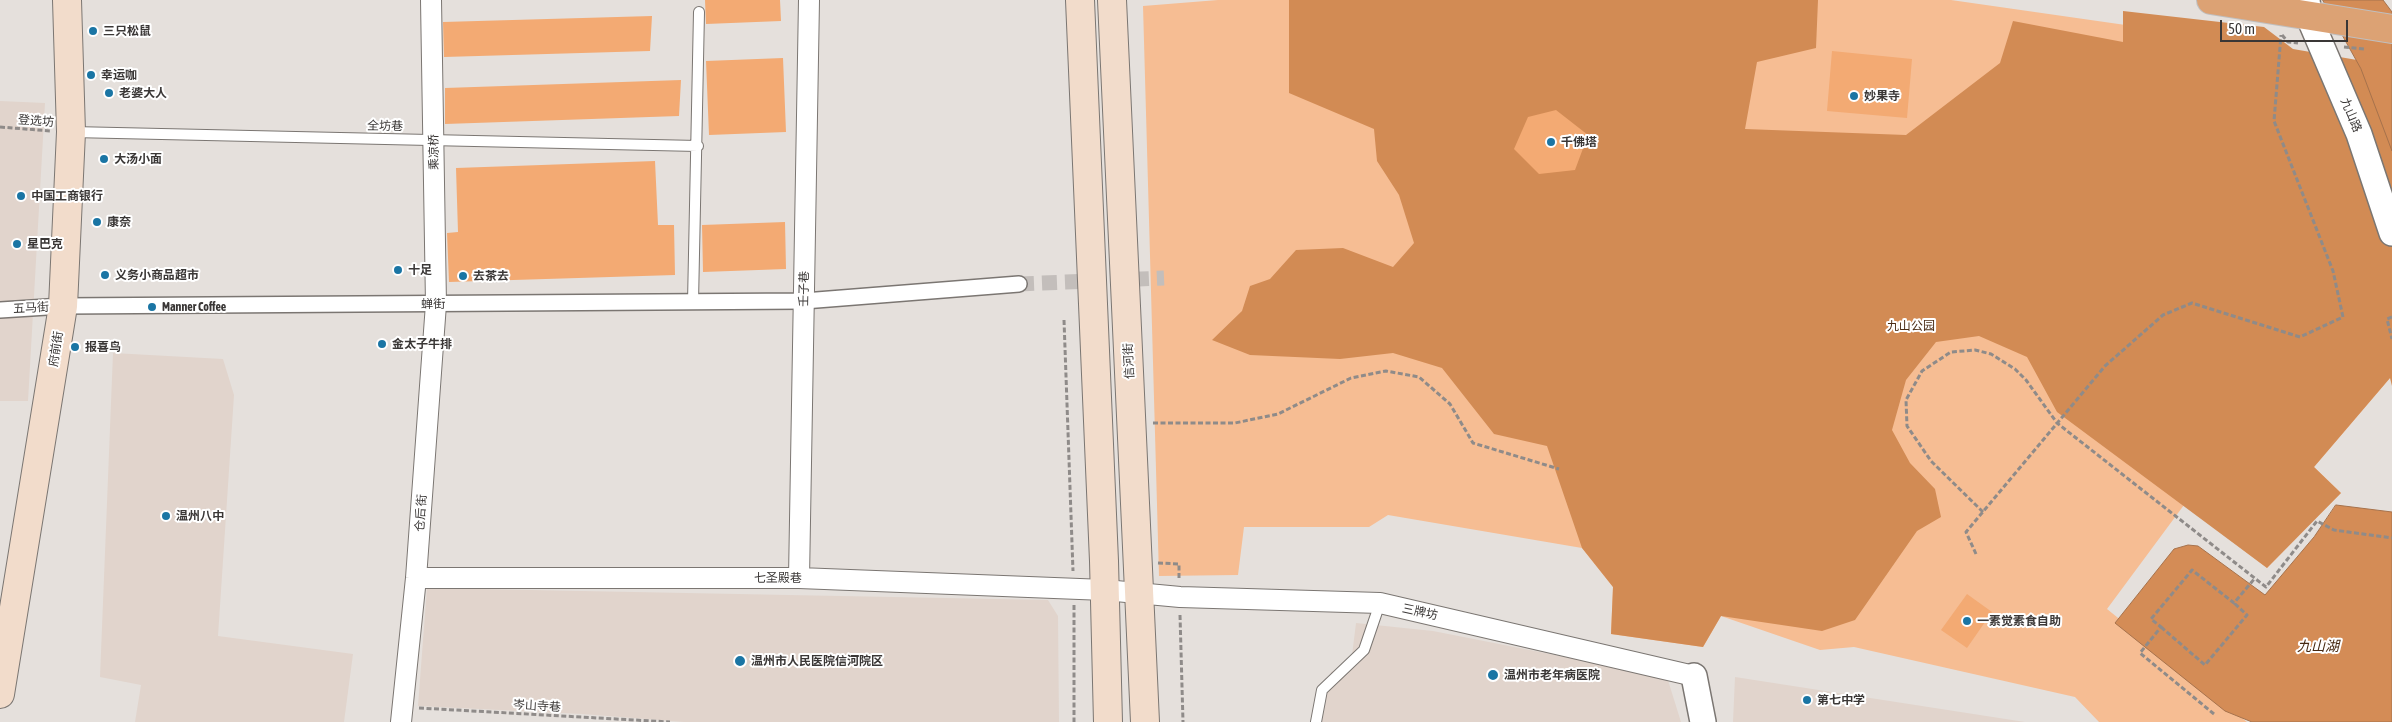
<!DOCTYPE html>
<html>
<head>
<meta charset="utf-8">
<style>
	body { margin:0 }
	#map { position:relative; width:2392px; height:722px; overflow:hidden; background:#e5e0dc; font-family:"Asap Condensed",sans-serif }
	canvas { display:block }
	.scale { position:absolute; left:2220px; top:20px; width:128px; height:22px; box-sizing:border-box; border:2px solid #3a3736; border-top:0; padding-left:6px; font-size:15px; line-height:18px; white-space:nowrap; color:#3a3736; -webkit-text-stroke:4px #fff; paint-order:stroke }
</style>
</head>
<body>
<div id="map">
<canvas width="2392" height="722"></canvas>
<div class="scale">50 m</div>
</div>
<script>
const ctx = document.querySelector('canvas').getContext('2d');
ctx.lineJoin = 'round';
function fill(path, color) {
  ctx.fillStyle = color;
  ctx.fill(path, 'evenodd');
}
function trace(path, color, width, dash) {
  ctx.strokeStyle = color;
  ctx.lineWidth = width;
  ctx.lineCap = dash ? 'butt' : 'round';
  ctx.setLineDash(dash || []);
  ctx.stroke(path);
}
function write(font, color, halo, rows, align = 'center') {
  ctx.font = font + ' "Asap Condensed","Noto Sans SC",sans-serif';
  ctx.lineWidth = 4;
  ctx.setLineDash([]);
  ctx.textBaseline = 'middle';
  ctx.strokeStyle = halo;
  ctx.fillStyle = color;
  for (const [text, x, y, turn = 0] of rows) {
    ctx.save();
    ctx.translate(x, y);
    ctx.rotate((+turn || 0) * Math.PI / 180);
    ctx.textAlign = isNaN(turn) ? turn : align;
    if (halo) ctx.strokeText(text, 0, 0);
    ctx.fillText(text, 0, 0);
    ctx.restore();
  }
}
const built = new Path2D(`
	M0 101 45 103 28 401H0Z
	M113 353 223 359 234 395 218 636 353 654 344 722H135L141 685 100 677Z
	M427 588 1048 600 1058 616 1059 722H684L582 714 418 706Z
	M1356 623 1433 631 1667 677 1681 722H1322L1331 672 1351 663Z
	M1735 677 2025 722H1733Z`);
const green = new Path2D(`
	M1218 0H1951L2293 49 2390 378 2314 467 2341 493 2267 568 2184 505 2107 609 2247 722H2099L2075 697 1854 647 1820 650 1721 616 1703 647 1611 634 1613 587 1582 548 1388 515 1369 527H1244L1238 575 1159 576 1143 6Z`);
const forest = new Path2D(`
	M1289 0H1818L1816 48 1757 62 1745 129 1906 135 2000 63 2013 21 2123 42V11L2264 27 2293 49 2392 66V386L2390 378 2314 467 2341 493 2267 568 2057 412 2027 357 1979 336 1936 342 1906 380 1892 430 1910 463 1935 489 1941 517 1917 531 1855 620 1822 631 1721 616 1703 647 1611 634 1613 587 1582 548 1547 446 1494 434 1442 368 1393 353 1340 359 1250 355 1212 340 1242 311 1250 286 1270 279 1296 250 1343 248 1393 267 1414 243 1399 195 1377 161 1374 129 1289 93Z`);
const water = new Path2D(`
	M2323 0H2383L2392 12V151L2361 69Z
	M2336 505 2392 512V722H2252L2225 711 2115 623 2174 549 2188 545 2198 546 2265 595 2314 537Z`);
const building = new Path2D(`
	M705 0H780L781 21 706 24Z
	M652 16 650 51 444 57 443 22Z
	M1832 51 1912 59 1907 118 1827 111Z
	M783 58 786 132 709 135 706 61Z
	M681 80 679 116 445 124V88Z
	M1556 110 1588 135 1575 170 1539 174 1514 149 1528 117Z
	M655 161 658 225H674L675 275 449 282 447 233 458 232 456 168Z
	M785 222 786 269 703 272 702 225Z
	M1967 594 1992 612 1967 648 1941 630Z`);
const pedestrianTunnel = new Path2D(`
	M1019 284 1164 278`);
const path = new Path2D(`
	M2282 35 2288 42 2298 43
	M2344 47 2365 49
	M0 127 51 131
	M2392 317 2387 319 2392 339
	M1064 320 1073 571
	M1153 423H1235L1278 414 1351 378 1386 371 1419 377 1450 404 1473 443 1559 469
	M1983 512 1931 461 1907 426 1906 400 1922 371 1951 352 1975 350 1991 354 2015 369 2026 380 2057 423 2266 587 2317 521 2334 530 2392 538
	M1976 554 1966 532 2105 366 2163 315 2192 303 2300 337 2343 317 2333 271 2274 121 2281 35
	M1158 563 1179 564V579
	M1074 605V722
	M1180 615 1183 722
	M2161 627 2205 665 2247 615 2234 603
	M419 708 670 722
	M2214 714 2140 653 2161 627 2151 619 2192 570 2234 603 2255 578`);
const service = new Path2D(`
	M72 132 698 146
	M693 302 699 12
	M1316 722 1322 690 1364 650 1380 603`);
const pedestrian = new Path2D(`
	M0 310 63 306 804 301 1019 284`);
const minor = new Path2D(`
	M416 578H799L1105 590 1180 597 1380 603 1694 676
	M799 578 809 0
	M401 722 416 578 436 304 431 0`);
const tertiary = new Path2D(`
	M2307 0 2309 17 2359 134 2392 233
	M1694 676 1703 722`);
const secondary = new Path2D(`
	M1080 0 1104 561 1108 722
	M1112 0 1145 722
	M0 694 63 306 71 132 67 0`);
const trunk = new Path2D(`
	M2211 0 2392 29`);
const markers = [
	[93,31,5,"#1a75a4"],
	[91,75,5,"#1a75a4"],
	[109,93,5,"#1a75a4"],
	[1854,96,5,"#1a75a4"],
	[1551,142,5,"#1a75a4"],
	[104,159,5,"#1a75a4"],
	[21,196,5,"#1a75a4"],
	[97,222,5,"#1a75a4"],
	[17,244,5,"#1a75a4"],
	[398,270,5,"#1a75a4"],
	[105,275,5,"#1a75a4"],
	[463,276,5,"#1a75a4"],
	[152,307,5,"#1a75a4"],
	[382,344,5,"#1a75a4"],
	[75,347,5,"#1a75a4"],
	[166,516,5,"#1a75a4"],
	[1967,621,5,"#1a75a4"],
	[740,661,6,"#1a75a4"],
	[1493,675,6,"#1a75a4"],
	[1807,700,5,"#1a75a4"]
];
const poiNames = [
	["三只松鼠",103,31],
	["幸运咖",101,75],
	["老婆大人",119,93],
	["妙果寺",1864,96],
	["千佛塔",1561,142],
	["大汤小面",114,159],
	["中国工商银行",31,196],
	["康奈",107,222],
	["星巴克",27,244],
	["十足",408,270],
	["义务小商品超市",115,275],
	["去茶去",473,276],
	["Manner Coffee",162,307],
	["金太子牛排",392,344],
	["报喜鸟",85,347],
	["温州八中",176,516],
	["一素觉素食自助",1977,621],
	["温州市人民医院信河院区",751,661],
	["温州市老年病医院",1504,675],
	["第七中学",1817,700]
];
const streetNames = [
	["九山路",2351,115,67],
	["登选坊",36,121,4],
	["全坊巷",385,126,1],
	["乘凉桥",434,152,-91],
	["壬子巷",804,289,-89],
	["蝉街",433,304],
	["五马街",31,308,-3],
	["府前街",56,349,-81],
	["信河街",1129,361,-93],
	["仓后 街",421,513,-86],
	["七圣殿巷",778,578],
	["三牌坊",1420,612,12],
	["岑山寺巷",537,706,3]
];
const parkNames = [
	["九山公园",1911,326]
];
const waterNames = [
	["九山湖",2318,647]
];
fill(built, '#e1d4cc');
fill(green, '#f6bd93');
fill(forest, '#d28b54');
fill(water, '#d48c56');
trace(water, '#a6724c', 1);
fill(building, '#f3aa73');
trace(pedestrianTunnel, '#c3bebb', 15, [15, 8]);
trace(service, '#7b7672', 12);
trace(pedestrian, '#7b7672', 18);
trace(minor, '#7b7672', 22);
trace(tertiary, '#7b7672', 28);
trace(secondary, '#7b7672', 30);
trace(trunk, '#c0bfbf', 30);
trace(path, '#8f8b89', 3, [5, 2.5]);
trace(service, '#fff', 10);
trace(pedestrian, '#fff', 15);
trace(minor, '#fff', 20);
trace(tertiary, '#fff', 25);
trace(secondary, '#f2dccb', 28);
trace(trunk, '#dca274', 28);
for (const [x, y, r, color] of markers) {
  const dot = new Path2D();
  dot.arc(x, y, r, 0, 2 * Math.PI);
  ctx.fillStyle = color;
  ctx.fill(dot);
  trace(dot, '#fff', 2);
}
write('bold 12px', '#3a3736', '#fff', poiNames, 'left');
write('12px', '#3a3736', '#fff', streetNames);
write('12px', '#4a2c15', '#fff', parkNames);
write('italic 14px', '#462811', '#fff', waterNames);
</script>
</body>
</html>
